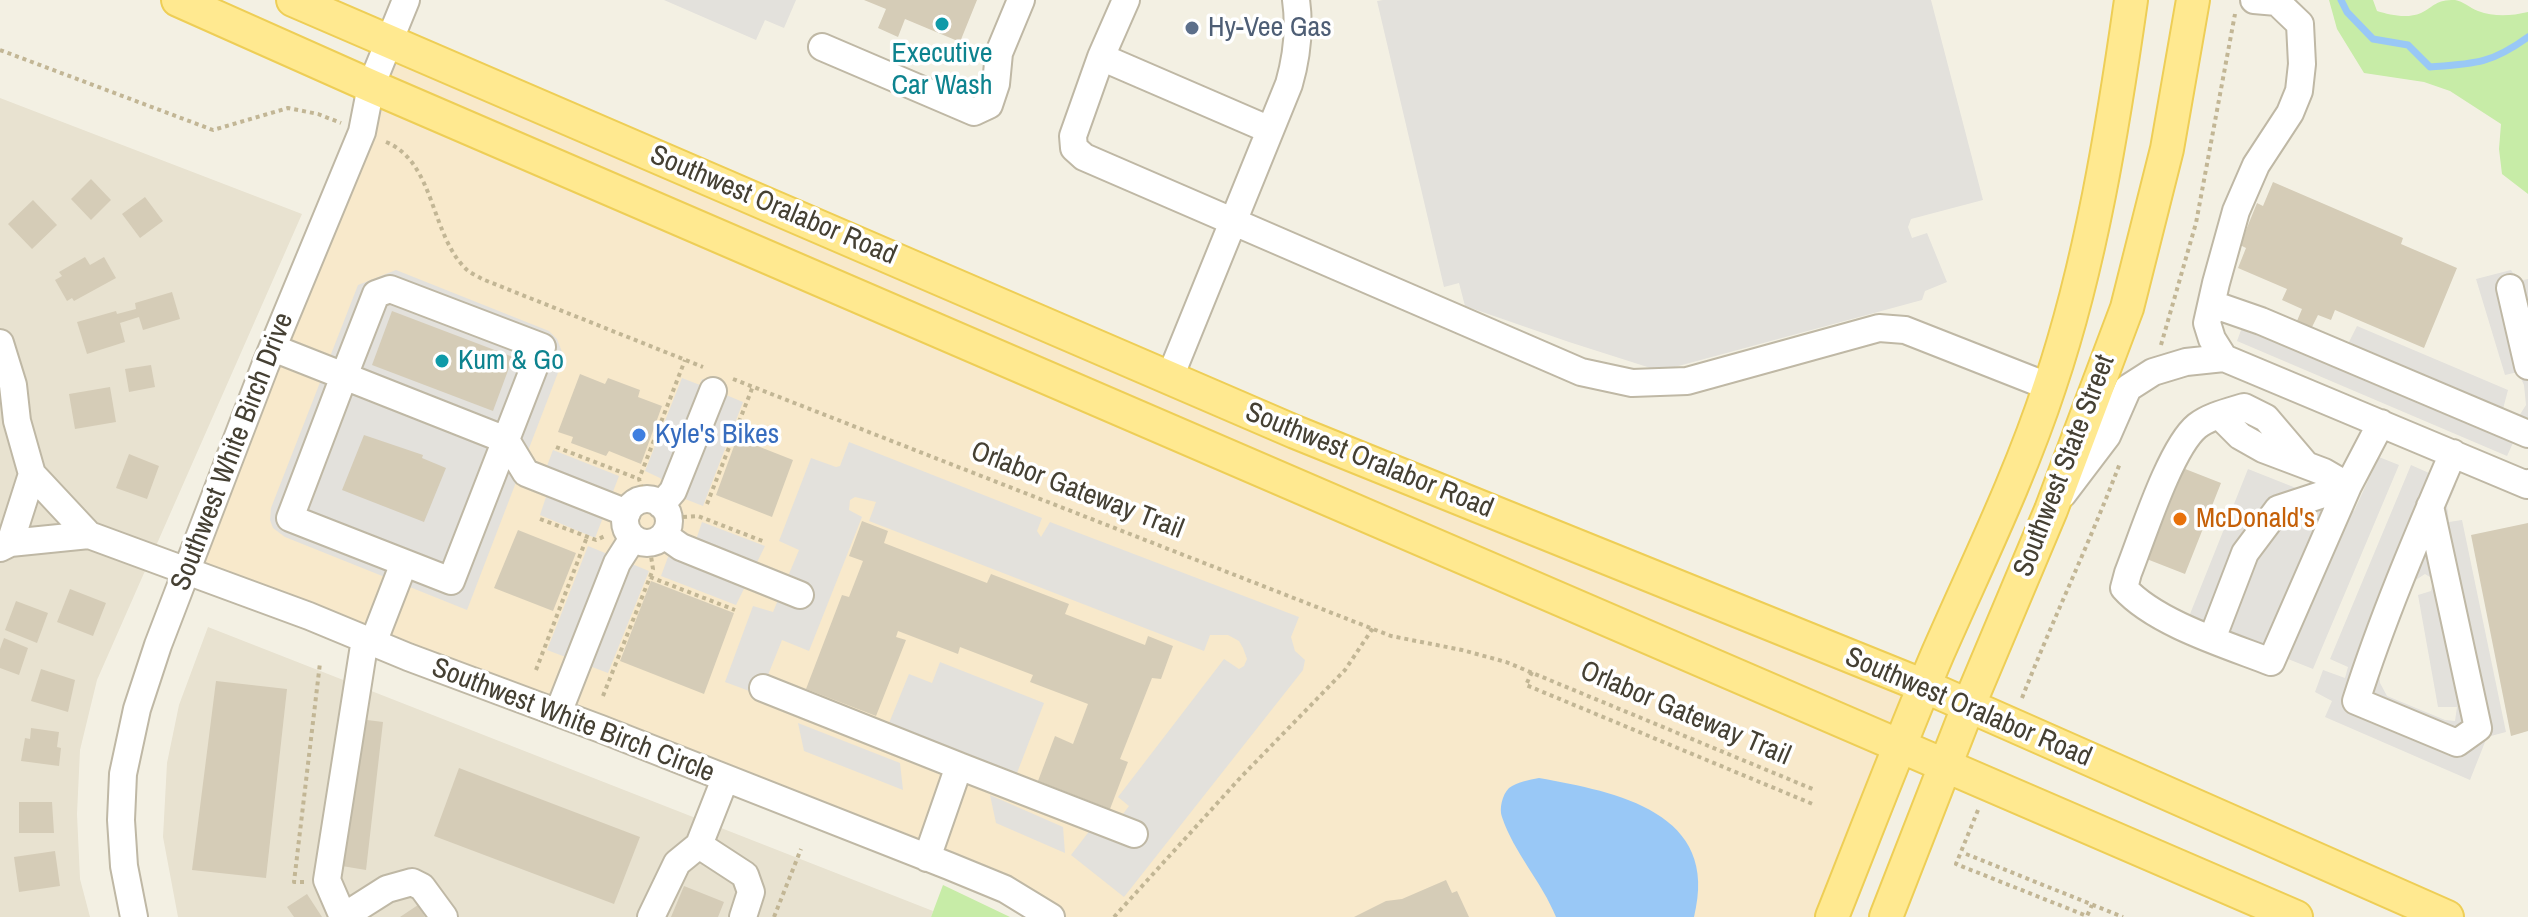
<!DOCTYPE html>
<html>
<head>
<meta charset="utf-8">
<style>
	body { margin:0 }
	canvas { display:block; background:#f3f0e3 }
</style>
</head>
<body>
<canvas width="2528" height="917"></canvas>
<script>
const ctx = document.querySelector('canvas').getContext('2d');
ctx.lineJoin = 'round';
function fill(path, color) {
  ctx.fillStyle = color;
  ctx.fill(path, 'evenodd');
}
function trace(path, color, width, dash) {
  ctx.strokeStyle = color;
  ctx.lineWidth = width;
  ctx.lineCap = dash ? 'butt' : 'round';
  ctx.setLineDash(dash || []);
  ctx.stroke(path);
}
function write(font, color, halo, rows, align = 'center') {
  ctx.font = font + ' "Archivo Narrow",sans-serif';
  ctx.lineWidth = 7;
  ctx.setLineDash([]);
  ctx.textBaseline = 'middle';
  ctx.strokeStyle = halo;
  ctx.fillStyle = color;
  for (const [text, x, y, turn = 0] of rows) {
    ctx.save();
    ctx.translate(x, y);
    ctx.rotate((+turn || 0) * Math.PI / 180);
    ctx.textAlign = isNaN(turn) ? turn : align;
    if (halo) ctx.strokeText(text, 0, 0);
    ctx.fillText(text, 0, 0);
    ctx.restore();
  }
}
const residential = new Path2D(`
	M0 98 302 214 97 680 80 750 77 814 80 879 90 917H0Z
	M208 627 933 911 931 917H178L163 837 167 763 179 705Z`);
const commercial = new Path2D(`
	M389 42 1924 686 1832 917H1051L187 571Z`);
const green = new Path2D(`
	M2329 0H2373L2377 11C2390 15 2407 19 2421 13 2435 6 2435 0 2455 0 2463 1 2470 8 2478 11 2494 17 2511 16 2528 12V194L2502 174 2499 149 2501 124 2450 91 2424 82 2364 73 2337 29Z
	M943 885 1010 917H931Z`);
const parking = new Path2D(`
	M664 0H796L784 28 765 20 756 40Z
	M1383 0H1931L1983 200 1911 219 1908 227 1912 238 1927 233 1947 282 1925 291 1922 300 1660 371 1569 342 1465 306 1459 283 1444 287 1377 1Z
	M396 270 549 331 557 339 564 357 467 610 285 537 273 528 270 520 271 508 358 285Z
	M2511 270 2518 281 2528 279V446L2513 443 2507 456 2237 341 2251 303 2348 344 2357 326 2508 390 2503 409 2519 416 2526 405 2524 385 2518 372 2505 375 2476 279Z
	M682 378 700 385 702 379 727 388 726 395 743 402 703 506 680 497 660 478 645 471Z
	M849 442 1042 518 1037 531 1041 537 1050 522 1299 617 1291 637 1295 651 1305 660 1303 670 1124 897 1071 855 1107 808 1120 818 1129 806 1118 797 1224 659 1239 669 1244 666 1247 659 1243 648 1239 641 1228 635H1210L1204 651 869 521 876 502 855 497 850 500 849 510 862 517 809 651 782 640 760 695 725 682 753 606 773 612 799 550 779 541 811 458 836 467 840 466Z
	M553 450 619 476 595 538 540 515 546 497 547 466Z
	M2379 457 2399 465 2313 669 2188 619 2248 469 2354 511Z
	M2411 465 2456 485 2447 506 2449 522 2462 520 2506 732 2487 737 2470 780 2325 717 2332 701 2315 692 2323 670 2345 678 2348 667 2330 659ZM2425 574 2433 579 2431 591 2418 595 2438 707H2457L2455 721 2445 720 2387 696 2380 683 2378 667 2411 583Z
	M702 522 765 546 736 605 661 576 668 557 697 537Z
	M588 546 649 571 608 673 547 650Z
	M940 662 1044 703 1017 773 889 723 909 674 932 683Z
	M798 723 900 763 903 790 804 751Z
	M990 795 1063 827 1065 853 996 823Z`);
const water = new Path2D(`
	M1539 778C1617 792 1721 812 1694 917H1556C1542 882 1514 853 1502 817 1499 809 1502 795 1509 788 1517 782 1529 780 1539 778Z`);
const stream = new Path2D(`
	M2341 0 2347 12 2373 39 2408 45 2430 67C2474 64 2491 64 2528 37`);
const building = new Path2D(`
	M864 0H977L960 42 905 19 898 37 878 28 886 9Z
	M91 179 111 200 91 220 71 199Z
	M2273 182 2403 238 2401 244 2457 268 2424 348 2335 310 2331 320 2318 315 2312 327 2297 321 2302 309 2282 300 2287 289 2238 268 2246 248 2240 245 2257 203 2263 206Z
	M145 197 163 221 140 238 122 214Z
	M33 200 57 225 32 249 8 224Z
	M85 257 90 265 104 257 116 278 74 301 72 298 67 301 55 280 62 276 59 272Z
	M172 292 180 319 143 330 139 317 120 323 125 342 87 354 77 322 116 311 117 314 136 309 135 303Z
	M392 311 513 357 493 411 372 365Z
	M151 365 155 387 129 392 125 369Z
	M580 374 605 384 608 378 640 390 638 397 662 406 641 464 609 451 606 456 571 443 573 437 558 432Z
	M110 387 116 422 75 429 69 394Z
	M364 435 423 455 422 458 446 468 424 522 342 490Z
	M737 438 793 460 772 517 716 495Z
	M129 454 159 466 147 499 116 488Z
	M2175 465 2221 483 2185 574 2139 556Z
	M862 521 888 531 884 543 987 583 991 574 1069 604 1065 614 1145 645 1148 636 1173 646 1161 679 1152 678 1120 759 1128 762 1110 809 1038 781 1055 736 1073 744 1088 704 1030 682 1033 675 960 647 958 654 898 631 896 637 906 640 876 716 806 689 842 595 849 597 863 561 849 556Z
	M2528 523V731L2511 736 2471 535Z
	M518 530 576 553 553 611 494 588Z
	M651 581 734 613 704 694 620 661Z
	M70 589 106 603 93 636 57 622Z
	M16 601 48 613 37 643 5 630Z
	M4 638 28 648 19 675 0 668V649Z
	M41 669 75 680 68 712 31 701Z
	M216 681 287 689 266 878 192 870Z
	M359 719 383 722 366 870 342 866Z
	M31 728 59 732 57 747 61 748 59 766 21 761 25 738 30 739Z
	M459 768 640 837 614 904 434 836Z
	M19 802H52L54 833H19Z
	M55 851 60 886 19 892 14 857Z
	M1446 880 1452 893 1457 891 1469 917H1354L1386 901 1402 899Z
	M684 886 724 902 718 917H671Z
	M307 894 322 917H294L287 907Z
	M418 905 425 917H400Z`);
const path = new Path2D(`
	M0 50 213 130 288 108 318 114 341 123
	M386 142C435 162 430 234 466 269 470 273 477 276 482 279L703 367
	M2161 345 2196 223 2235 14
	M733 379 1391 636 1462 650 1506 662 1815 790
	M556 447 639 479
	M642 489 639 479 685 360
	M707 504 753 386
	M683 517 698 516 765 542
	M540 519 596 540 605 536
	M650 577 735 610
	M536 670 587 537
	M1532 672 1526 685 1815 805
	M603 696 650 577 653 569 651 556
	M2022 698C2053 619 2090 542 2120 463
	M1978 810 1956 864 2087 916 2092 905
	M1966 854 2123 917
	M304 882H294L320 663
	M774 917 801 849
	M1114 917 1241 777 1345 670 1373 628`);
const minor = new Path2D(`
	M1126 0 1101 57 1270 130
	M822 47 974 112 989 105 996 84 999 53 1021 0
	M1101 57 1073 136 1074 148 1084 157 1581 372 1632 383 1687 381 1879 328 1905 330 2050 387
	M2510 288 2528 366
	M2212 304 2261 321 2528 434
	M0 343 13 385 17 421 32 474 89 535 309 616 408 657 601 729 949 866 1005 889 1051 917
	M273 348 344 376 376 294 390 289 542 347 451 581 290 518 344 376 506 440 526 473 627 513
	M2224 358 2212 339 2207 323 2216 283 2236 211 2256 165 2290 113 2299 91 2302 64 2300 24 2277 2 2254 0
	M1170 377 1289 84C1297 56 1300 28 1296 0
	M2219 415 2240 436 2263 449 2324 472 2348 486
	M2306 465 2266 418 2244 407C2228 412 2210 416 2197 426 2170 448 2142 538 2128 573L2124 588C2155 623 2227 645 2271 662L2348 486 2381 423
	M2063 494 2107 436 2128 388 2153 372 2186 362 2224 358 2527 485 2528 483
	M625 521a22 22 0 1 1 44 0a22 22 0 1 1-44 0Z
	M661 505 673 491 713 391
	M2430 506 2478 728 2457 743 2356 701C2383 616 2418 535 2453 453
	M664 535 681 547 800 595
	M10 543 89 535
	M0 548 10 543 32 474
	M2212 639 2245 553 2278 509 2348 486
	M373 643 404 563
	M763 688 959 766 927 858
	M558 713 617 563 633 538
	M959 766 1134 834
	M725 779 699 845 745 875 751 892 743 917
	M134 917 124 866 121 820 123 774 137 709 158 645 265 366 362 132 371 86 406 0
	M343 917 327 880 365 639
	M343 917 387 889 412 882 422 887 444 917
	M651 917 677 863 699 845`);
const major = new Path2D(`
	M178 0 371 86 2296 917
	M293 0 1295 432 1924 686 2447 917
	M1832 917C1867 829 1901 740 1938 653 1977 564 2020 477 2050 385 2091 263 2113 127 2131 0
	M1886 917 1968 707 2051 510 2127 308 2167 149 2193 0`);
const markers = [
	[942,24,8,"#0f9aa8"],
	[1192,28,8,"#5c6f8a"],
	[442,361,8,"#0f9aa8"],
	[639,435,8,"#3f7fe0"],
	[2180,519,8,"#e8710a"]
];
const serviceNames = [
	["Hy-Vee Gas",1208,28]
];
const cultureNames = [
	["Executive",942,54],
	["Car Wash",942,86],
	["Kum & Go",458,361,"left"]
];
const streetNames = [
	["Southwest Oralabor Road",773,206,23],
	["Southwest White Birch Drive",233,452,-69],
	["Southwest Oralabor Road",1369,461,22],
	["Southwest State Street",2065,466,-69],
	["Orlabor Gateway Trail",1077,491,21],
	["Southwest Oralabor Road",1968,708,23],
	["Orlabor Gateway Trail",1685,714,23],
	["Southwest White Birch Circle",573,721,21]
];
const shopNames = [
	["Kyle's Bikes",655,435]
];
const foodNames = [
	["McDonald's",2196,519]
];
fill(residential, '#e8e2d0');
fill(commercial, '#f8e9cb');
fill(green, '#c7eca7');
fill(parking, '#e3e1dc');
fill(water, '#99c8f6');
trace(stream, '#99c8f6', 7);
fill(building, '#d5ccb7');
trace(minor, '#bfb8a5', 30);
trace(major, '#eece56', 36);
trace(path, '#c2b695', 4, [4, 4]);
trace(minor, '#fff', 26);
trace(major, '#ffe990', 32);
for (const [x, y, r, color] of markers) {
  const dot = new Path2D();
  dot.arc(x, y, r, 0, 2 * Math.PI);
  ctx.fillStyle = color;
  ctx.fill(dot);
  trace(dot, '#fff', 3);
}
write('28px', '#4e5e75', '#fff', serviceNames, 'left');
write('28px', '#0d838f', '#fff', cultureNames);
write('28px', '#454033', '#fff', streetNames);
write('28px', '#366cbe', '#fff', shopNames, 'left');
write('28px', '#c56008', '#fff', foodNames, 'left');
</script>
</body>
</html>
